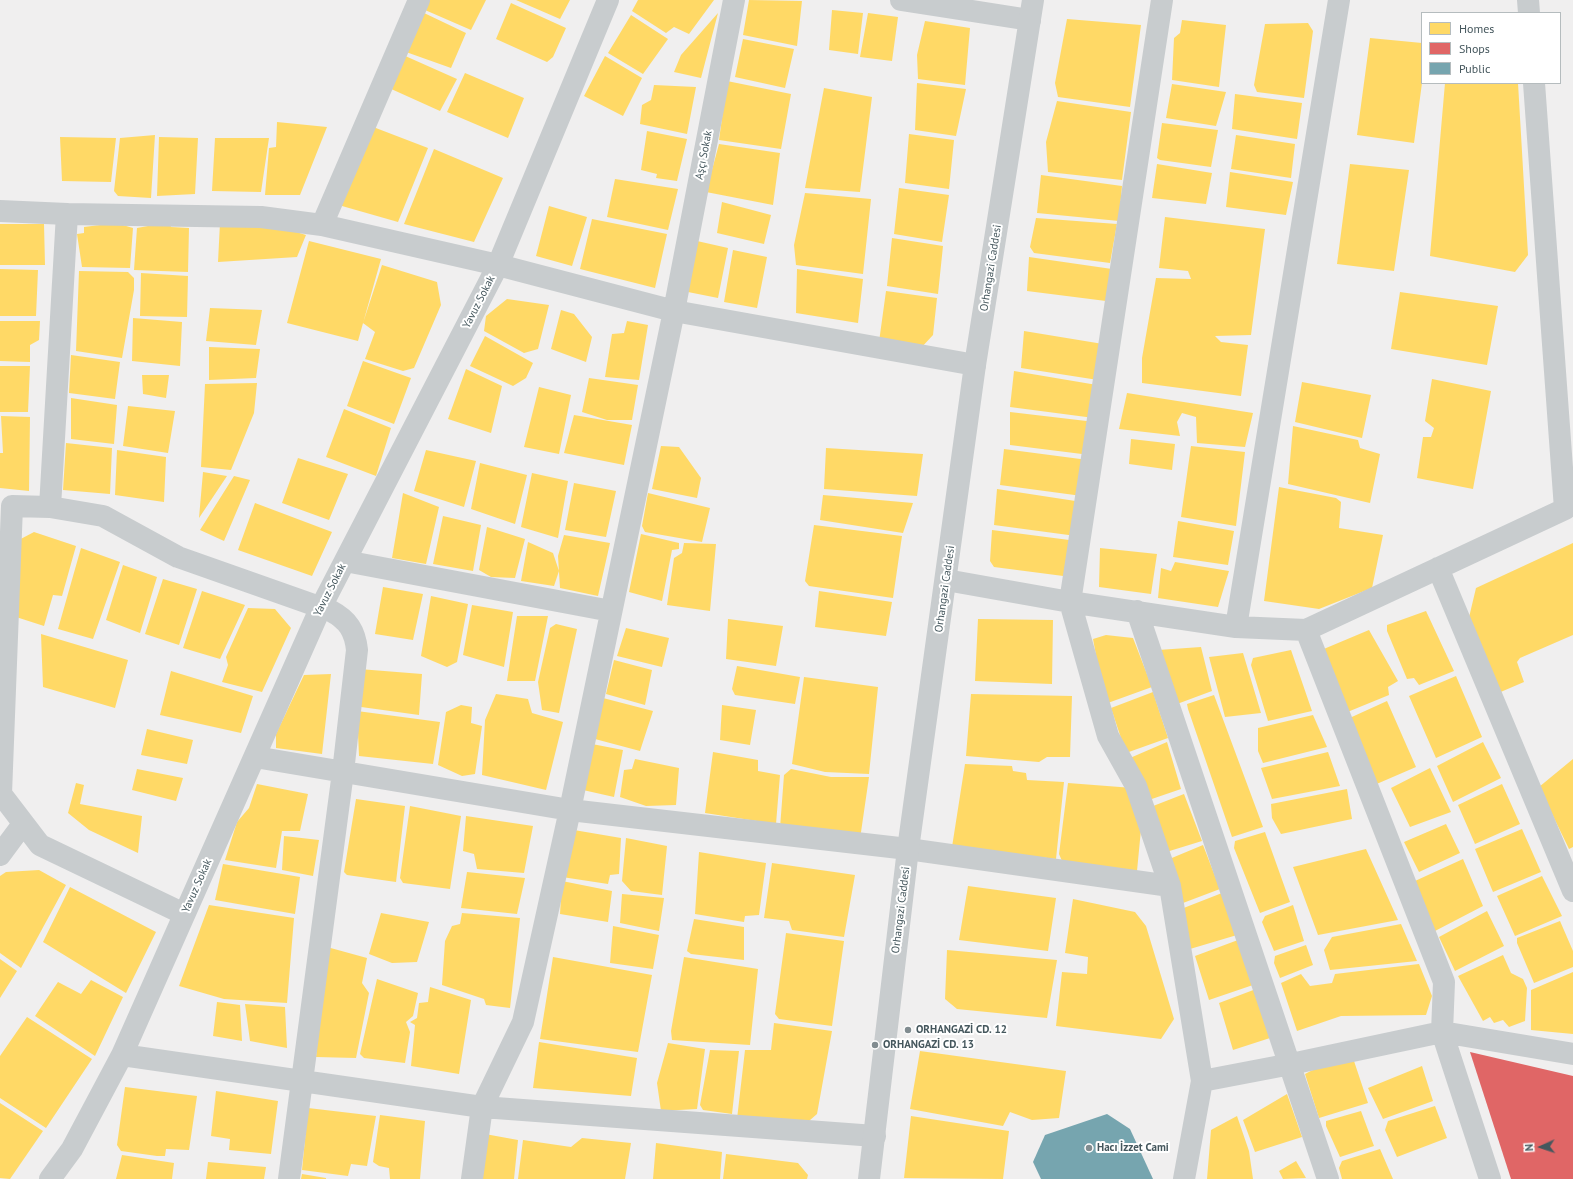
<!DOCTYPE html>
<html>
<head>
<meta charset="utf-8">
<style>
	body { margin:0 }
	#map { position:relative; width:1573px; height:1179px; overflow:hidden; background:#f0efef; font-family:"PT Sans",sans-serif }
	canvas { display:block }
	.legend { position:absolute; left:1421px; top:12px; width:140px; height:72px; box-sizing:border-box; background:#fff; border:1px solid #b5bcbe; margin:0; padding:5px 7px; list-style:none; font-size:12px; color:#45575d }
	.legend li { display:flex; align-items:center; gap:8px; height:20px }
	.legend b { width:20px; border:1px solid #b5bcbe }
	.north { position:absolute; left:1521px; top:1127px; width:40px; height:40px; -webkit-text-stroke:3px #fff; paint-order:stroke; rotate:267deg; font-size:11px; font-weight:700; line-height:16px; text-align:center; color:#45575d }
	.north::after { content:''; display:block; margin:auto; width:14px; height:18px; background:#45575d; clip-path:polygon(50% 0,100% 100%,50% 72%,0 100%) }
</style>
</head>
<body>
<div id="map">
<canvas width="1573" height="1179"></canvas>
<ul class="legend">
<li><b style="height:11px;background:#ffd966"></b>Homes</li>
<li><b style="height:11px;background:#e06666"></b>Shops</li>
<li><b style="height:11px;background:#76a5af"></b>Public</li>
</ul>
<div class="north">N</div>
</div>
<script>
const ctx = document.querySelector('canvas').getContext('2d');
ctx.lineJoin = 'round';
function fill(path, color) {
  ctx.fillStyle = color;
  ctx.fill(path, 'evenodd');
}
function trace(path, color, width, dash) {
  ctx.strokeStyle = color;
  ctx.lineWidth = width;
  ctx.lineCap = dash ? 'butt' : 'round';
  ctx.setLineDash(dash || []);
  ctx.stroke(path);
}
function write(font, color, halo, rows, align = 'center') {
  ctx.font = font + ' "PT Sans",sans-serif';
  ctx.lineWidth = 4;
  ctx.setLineDash([]);
  ctx.textBaseline = 'middle';
  ctx.strokeStyle = halo;
  ctx.fillStyle = color;
  for (const [text, x, y, turn = 0] of rows) {
    ctx.save();
    ctx.translate(x, y);
    ctx.rotate((+turn || 0) * Math.PI / 180);
    ctx.textAlign = isNaN(turn) ? turn : align;
    if (halo) ctx.strokeText(text, 0, 0);
    ctx.fillText(text, 0, 0);
    ctx.restore();
  }
}
const homes = new Path2D(`
	M428 0H486L471 30 425 10Z
	M516 0H570L560 19Z
	M638 0H714L689 34 674 27 666 33 632 11Z
	M749 0 802 1 797 46 743 35Z
	M511 3 566 28 553 57 547 62 496 39Z
	M832 10 863 13 858 54 829 50Z
	M422 12 466 33 451 68 406 52Z
	M718 13 701 78 674 72 681 55Z
	M868 13 898 17 892 61 860 57Z
	M631 15 668 39 643 74 608 53Z
	M1067 19 1141 25 1130 107 1058 97 1055 83Z
	M1182 20 1226 25 1219 87 1172 80 1174 38 1180 33Z
	M925 21 970 28 965 85 918 79 917 55Z
	M1308 23 1313 31 1304 98 1257 92 1254 85 1265 24Z
	M1370 38 1422 43V83L1414 143 1357 135Z
	M743 39 794 49 785 88 735 77Z
	M403 55 457 79 440 111 389 88Z
	M605 56 642 78 623 116 584 96Z
	M465 73 524 98 508 138 447 112Z
	M727 81 791 94 781 149 719 140Z
	M917 83 966 89 956 136 915 130Z
	M1445 83H1518L1528 255 1515 272 1430 256Z
	M1172 84 1226 92 1216 126 1166 118Z
	M654 85 696 87 687 134 640 124 642 105 651 100Z
	M824 88 872 97 860 192 805 188Z
	M1235 94 1302 103 1297 139 1232 129Z
	M1057 101 1131 112 1122 180 1048 172 1046 142Z
	M277 122 327 127 300 195H265L269 148 276 147Z
	M1162 123 1218 130 1211 167 1160 160 1157 158Z
	M368 125 428 148 398 222 335 204Z
	M647 131 687 139 677 181 656 178 657 174 641 170Z
	M909 134 954 140 949 189 905 183Z
	M155 135 151 198 118 196 114 191 120 138Z
	M1236 135 1295 144 1291 178 1231 169Z
	M60 137 116 138 111 182 62 181Z
	M159 137 198 138 195 194 157 196Z
	M215 138H269L261 192 212 191Z
	M719 144 780 153 773 205 706 192Z
	M434 149 503 178 474 242 404 224Z
	M1157 164 1212 173 1206 204 1152 198Z
	M1350 164 1409 170 1394 271 1337 264Z
	M1230 172 1293 182 1286 215 1226 207Z
	M1041 175 1122 186 1119 221 1037 213Z
	M615 179 678 189 668 230 607 217Z
	M899 188 949 195 942 242 894 234Z
	M805 193 871 199 863 274 796 265 794 245Z
	M722 202 771 215 764 244 717 233Z
	M549 206 587 217 572 266 536 256Z
	M1165 217 1265 229 1251 335 1215 336 1221 342 1248 345 1241 396 1142 383V358L1156 278 1191 279 1188 271 1159 268Z
	M1036 218 1117 224 1110 263 1034 253 1030 247Z
	M592 219 667 234 655 288 580 269Z
	M170 222 171 227 189 228 188 272 134 270 137 228Z
	M116 223 133 228 130 268 82 267 77 234 84 233V227Z
	M220 223 270 224 306 235 297 257 218 262Z
	M0 224H44L45 265H0Z
	M892 238 943 246 938 294 887 286Z
	M309 241 381 259 358 341 287 323Z
	M697 241 728 248 718 298 688 292Z
	M733 250 767 257 757 308 724 302Z
	M1029 257 1112 269 1106 301 1027 291Z
	M382 265 437 282 441 305 414 368 403 371 365 359 375 332 363 323Z
	M0 269 38 270 36 316H0Z
	M797 269 863 279 858 323 796 313Z
	M79 271 128 272 134 278V290L122 358 76 351Z
	M141 273 188 276 187 317 140 316Z
	M886 291 937 298 933 335 920 349 879 342Z
	M1400 292 1498 306 1487 365 1391 349Z
	M507 299 549 305 538 349 524 353 484 331 486 316Z
	M210 308 262 310 256 345 206 341Z
	M561 310 574 314 592 337 586 362 551 349Z
	M133 318 182 322 180 366 132 361Z
	M0 321H40L39 340 30 345V362L0 361Z
	M627 321 648 325 639 380 605 377 612 334 624 333Z
	M1024 331 1103 344 1098 380 1021 368Z
	M485 336 533 363 526 378 513 386 470 366Z
	M209 347 260 349 256 378 209 380Z
	M71 355 120 362 115 399 69 393Z
	M363 361 411 378 394 424 347 406Z
	M0 366H30L28 412H0Z
	M466 369 502 386 491 433 448 419Z
	M1014 371 1097 385 1094 418 1010 407Z
	M142 375H169L166 398 143 394Z
	M589 378 638 385 632 420H607L582 412Z
	M1432 379 1491 391 1473 489 1417 478 1423 437H1431L1434 428 1425 421Z
	M1302 382 1371 395 1362 438 1295 422Z
	M257 383 254 413 231 470 201 467 205 384Z
	M539 387 571 395 559 454 524 447Z
	M1127 393 1253 413 1245 447 1197 443 1196 417 1182 413 1177 422 1180 436 1119 429Z
	M71 398 117 405 114 444 71 439Z
	M128 406 175 411 168 453 123 446Z
	M344 409 391 428 376 476 326 457Z
	M1010 412 1095 422 1090 455 1010 445Z
	M574 415 632 425 624 465 564 453Z
	M1 416 30 417 29 491 0 488V453H3Z
	M1293 426 1358 440 1360 448 1380 454 1370 503 1288 484Z
	M1131 439 1175 444 1172 470 1129 464Z
	M66 443 112 448 110 494 63 490Z
	M661 446 679 447 701 478 697 498 652 489Z
	M1191 446 1245 452 1236 526 1181 517Z
	M826 448 923 454 917 496 824 489Z
	M1004 449 1088 460 1082 496 1000 485Z
	M117 450 166 457 164 502 115 495Z
	M426 450 476 461 464 507 414 491Z
	M298 458 348 474 329 520 282 503Z
	M480 463 527 475 515 524 471 509Z
	M203 472 227 476 199 518Z
	M532 473 568 481 558 538 521 527Z
	M234 476 250 480 224 541 200 530Z
	M574 483 616 491 606 537 565 530Z
	M1279 487 1336 498 1341 502 1339 528 1383 535 1372 588 1319 609 1264 601Z
	M997 489 1082 502 1076 536 994 525Z
	M403 493 439 507 426 564 392 558Z
	M648 493 710 508 702 542 645 532 642 526Z
	M823 495 913 503 903 533 820 520Z
	M255 503 332 532 312 576 238 550Z
	M443 516 481 525 473 571 433 564Z
	M1178 521 1234 531 1228 565 1173 557Z
	M814 525 902 536 893 598 809 586 805 581Z
	M487 527 525 539 515 578 491 577 479 570Z
	M992 530 1077 541 1071 577 994 567 990 561Z
	M34 532 76 546 62 596 53 595 44 626 13 616 15 542Z
	M641 534 679 543V549L672 550 662 601 629 592Z
	M564 535 610 543 598 596 560 588 558 556Z
	M528 542 553 553 559 571 554 586 521 581Z
	M684 543 716 544 710 611 667 605 674 558 682 553Z
	M1573 543V635L1520 658 1517 662 1524 682 1496 694 1466 630 1476 588Z
	M81 548 120 562 93 639 58 629Z
	M1100 548 1157 554 1151 594 1099 587Z
	M1175 562 1229 571 1218 607 1158 598 1161 568 1171 571Z
	M123 565 157 577 140 633 106 620Z
	M163 579 197 589 179 645 145 634Z
	M383 587 423 594 413 640 375 634Z
	M202 591 245 605 220 659 183 648Z
	M819 591 892 602 886 636 815 627Z
	M431 596 468 604 457 662 447 667 421 656Z
	M472 605 513 612 504 667 463 655Z
	M248 608 275 609 291 628 262 692 222 682 228 665 226 657Z
	M1426 611 1454 671 1419 685 1414 678 1407 679 1387 631V625Z
	M517 616H548L535 681H507Z
	M728 619 783 626 776 666 726 659Z
	M978 619 1053 620 1052 684 975 681Z
	M556 624 577 629 559 713 542 710 538 682 550 628Z
	M626 628 669 638 662 667 617 656Z
	M1369 630 1398 681 1388 687 1389 695 1345 713 1319 651Z
	M41 634 128 660 115 708 43 687Z
	M1106 635 1133 638 1152 687 1105 704 1093 639Z
	M1201 647 1212 691 1177 704 1158 650Z
	M1291 650 1312 711 1268 721 1251 665 1253 658Z
	M1243 653 1261 713 1225 717 1209 657Z
	M614 660 652 670 645 705 606 694Z
	M737 666 800 677 795 704 735 695 732 689Z
	M359 669 422 674 419 715 354 706Z
	M171 671 253 696 241 733 160 715Z
	M331 674 322 754 276 748V734L304 675Z
	M1456 676 1482 737 1436 758 1409 696Z
	M804 677 878 687 869 774 825 772 792 764Z
	M1153 692 1168 738 1126 753 1111 708Z
	M496 694 528 699 532 713 563 722 546 790 482 775 485 720Z
	M971 694 1072 696 1070 757H1047L1039 762 966 756Z
	M1214 695 1263 827 1232 837 1188 709 1187 704Z
	M603 698 653 711 640 751 595 739Z
	M1387 701 1416 767 1372 786 1343 721Z
	M461 705 472 707 471 723 482 726 475 774 462 776 438 765 446 712Z
	M722 705 756 710 750 745 720 740Z
	M357 711 440 722 433 764 359 756Z
	M1313 715 1327 747 1263 763 1258 751V728Z
	M147 729 193 740 187 764 141 755Z
	M1167 742 1181 789 1146 801 1130 758Z
	M1483 742 1501 778 1453 802 1437 766Z
	M592 744 623 750 614 797 583 790Z
	M713 752 758 760V771L780 775 776 824 705 813Z
	M1328 752 1340 786 1272 799 1261 768Z
	M635 759 679 768 676 805 646 806 620 797 624 770 632 769Z
	M1573 759V847L1569 849 1539 787Z
	M965 764 1012 766 1013 771 1026 773 1027 780 1064 782 1056 859 952 847Z
	M1430 768 1451 812 1410 827 1391 788Z
	M137 769 183 778 176 801 132 790Z
	M791 769 831 777H869L860 839 780 828 784 775Z
	M76 783 84 785 80 804 142 816 138 853 89 830 68 813Z
	M1068 783 1133 788 1142 819 1137 871 1062 861 1059 854Z
	M257 784 308 794 300 831H282L276 868 225 860 237 822 249 808Z
	M1502 784 1520 824 1475 844 1458 805Z
	M1347 789 1352 819 1281 834 1272 818 1271 804Z
	M1184 794 1202 841 1163 853 1148 808Z
	M356 799 405 806 396 882 347 875 344 872Z
	M410 806 461 816 450 889 403 883 400 878Z
	M466 816 533 826 524 873 477 869 474 854 463 851Z
	M1446 824 1460 853 1419 872 1404 842Z
	M568 829 621 838 619 874 610 875 608 884 562 877Z
	M1522 829 1541 872 1493 892 1475 849Z
	M1265 832 1290 902 1260 913 1234 848 1235 841Z
	M284 836 319 840 313 876 282 870Z
	M626 838 667 846 662 895 631 891 622 881Z
	M1203 845 1220 889 1183 903 1167 860Z
	M1366 849 1398 920 1318 935 1293 867Z
	M699 852 766 863 759 915 745 916 744 922 695 914Z
	M1463 859 1483 906 1435 931 1415 881Z
	M772 863 855 875 844 937 792 930 789 921 764 918Z
	M223 864 300 877 295 914 215 900Z
	M39 870 66 885 21 968 0 953V876L6 872Z
	M467 872 525 878 517 914 461 908Z
	M1542 876 1562 916 1515 936 1497 896Z
	M562 881 612 891 608 922 560 914Z
	M968 886 1056 898 1048 951 959 940Z
	M70 887 156 932 126 993 43 942Z
	M1222 893 1237 935 1190 949 1176 911Z
	M622 894 664 898 659 931 620 923Z
	M1073 899 1135 912 1146 926 1174 1019 1161 1039 1056 1026 1062 972 1087 974 1088 957 1065 953Z
	M209 905 294 918 287 1003 224 999 179 986Z
	M1293 905 1304 941 1274 951 1262 922 1265 916Z
	M1487 911 1504 946 1455 971 1439 937Z
	M381 913 429 922 417 962 392 963 369 954Z
	M462 913 520 918 510 1008 486 1005 484 999 442 985 445 941 452 926 460 924Z
	M694 919 744 927V960L691 954 687 951Z
	M1560 921 1573 951V967L1534 983 1517 943V938Z
	M1401 924 1417 961 1330 970 1324 950 1332 937Z
	M613 926 659 935 653 969 610 963Z
	M786 933 844 941 832 1026 779 1019 775 1014Z
	M1238 940 1253 985 1209 1000 1195 956Z
	M1306 945 1313 965 1280 978 1274 963 1275 956Z
	M327 947 367 958 362 983 369 993 356 1058 316 1057Z
	M947 950 1057 960 1047 1018 957 1009 945 999Z
	M1503 955 1511 973 1523 979 1527 988 1525 1021 1509 1027 1503 1020 1494 1023 1490 1017 1483 1021 1458 976Z
	M553 957 652 975 638 1052 540 1039Z
	M684 957 758 969 750 1045 672 1040 671 1031Z
	M0 959 17 971 0 998Z
	M1419 964 1432 996 1426 1015 1341 1016 1297 1031 1281 983 1301 974 1310 986 1332 983 1335 974Z
	M1573 972V1034L1531 1030V990Z
	M377 979 418 993 413 1016 406 1022 410 1032 405 1063 364 1058 360 1054Z
	M91 980 123 997 95 1056 35 1016 58 982 81 994Z
	M430 987 471 1000 459 1074 411 1066 415 1025 410 1022 417 1018 419 1003 428 1002Z
	M1256 989 1270 1038 1233 1050 1219 1003Z
	M217 1002 240 1005 242 1041 213 1036Z
	M245 1004 285 1007 287 1048 250 1041Z
	M27 1017 92 1059 46 1128 0 1098V1056Z
	M774 1023 832 1031 817 1114 802 1127 737 1119 745 1050H771Z
	M539 1042 637 1058 631 1096 533 1088Z
	M668 1043 705 1049 697 1109 661 1111 657 1083Z
	M710 1050 739 1051 732 1114 703 1110 700 1105Z
	M920 1051 1066 1071 1059 1118 1032 1120 1010 1112 1003 1126 910 1109Z
	M1353 1058 1368 1103 1319 1118 1305 1074 1326 1063Z
	M1422 1066 1433 1101 1383 1119 1368 1088Z
	M125 1087 197 1096 189 1150 166 1149 165 1156H157L121 1151 117 1145Z
	M216 1091 278 1101 271 1154 229 1150 230 1139 211 1136Z
	M1287 1094 1302 1137 1255 1152 1243 1120Z
	M0 1103 43 1131 10 1179 0 1178Z
	M1435 1106 1447 1138 1397 1157 1385 1130 1388 1121Z
	M308 1108 376 1116 367 1166 351 1164 348 1176 302 1170Z
	M1361 1111 1374 1146 1340 1157 1326 1126V1121Z
	M380 1115 425 1121 420 1179H390L389 1168 379 1166 373 1162Z
	M911 1116 1009 1131 1003 1179 904 1178Z
	M1237 1116 1249 1151 1253 1179H1207L1211 1130Z
	M485 1134 518 1140 514 1179H480Z
	M582 1138 631 1143 625 1179H518L523 1140 571 1147Z
	M656 1143 722 1152 720 1179H653Z
	M1380 1149 1393 1179H1342L1339 1168 1342 1161Z
	M726 1154 798 1163 808 1175 807 1179H723Z
	M122 1155 174 1163 172 1179H116Z
	M1296 1161 1306 1178 1283 1179 1279 1171Z
	M208 1162 266 1167 264 1179H206Z
	M302 1174 326 1178V1179H301Z`);
const shops = new Path2D(`
	M1470 1052 1573 1076V1179H1511Z`);
const public = new Path2D(`
	M1107 1114 1130 1129 1153 1179H1041L1033 1162 1045 1135Z`);
const minor = new Path2D(`
	M419 0 322 225 498 265 674 311 975 365
	M901 0 1030 20
	M1162 0 1070 602 1108 736 1136 786 1170 886 1202 1081 1184 1179
	M1528 0 1529 13
	M0 211 67 214 261 217 322 225
	M50 507 67 214
	M345 561 611 611
	M1438 568 1573 891
	M946 580 1070 602 1236 627 1339 0
	M1137 611 1328 1179
	M1236 627 1306 630 1565 509 1534 83
	M1306 630 1444 982 1442 1032 1490 1179
	M255 757 570 810 908 849 1170 886
	M0 855 23 824
	M184 914 40 845 1 794 12 506 50 507 103 516 178 557 331 611C348 620 355 631 357 650L343 772 289 1179
	M122 1055 482 1107 875 1136
	M1202 1081 1291 1064 1442 1032 1573 1054
	M50 1179 72 1149 122 1055 320 609 498 265 608 0
	M472 1179 482 1107 523 1022 570 810 674 311 734 0`);
const tertiary = new Path2D(`
	M869 1179 908 849 975 365 1033 0`);
const markers = [
	[908,1030,4,"#818c90"],
	[875,1045,4,"#818c90"],
	[1089,1148,4,"#818c90"]
];
const streetNames = [
	["Aşçı Sokak",704,155,-79],
	["Orhangazi Caddesi",991,268,-81],
	["Yavuz Sokak",479,302,-63],
	["Orhangazi Caddesi",945,589,-82],
	["Yavuz Sokak",330,590,-63],
	["Yavuz Sokak",197,886,-66],
	["Orhangazi Caddesi",901,910,-83]
];
const poiNames = [
	["ORHANGAZİ CD. 12",916,1030],
	["ORHANGAZİ CD. 13",883,1045],
	["Hacı İzzet Cami",1097,1148]
];
fill(homes, '#ffd966');
fill(shops, '#e06666');
fill(public, '#76a5af');
trace(minor, '#c8ccce', 22);
trace(tertiary, '#c8ccce', 22);
for (const [x, y, r, color] of markers) {
  const dot = new Path2D();
  dot.arc(x, y, r, 0, 2 * Math.PI);
  ctx.fillStyle = color;
  ctx.fill(dot);
  trace(dot, '#fff', 1.5);
}
write('11px', '#45575d', '#fff', streetNames);
write('bold 11px', '#45575d', '#fff', poiNames, 'left');
</script>
</body>
</html>
